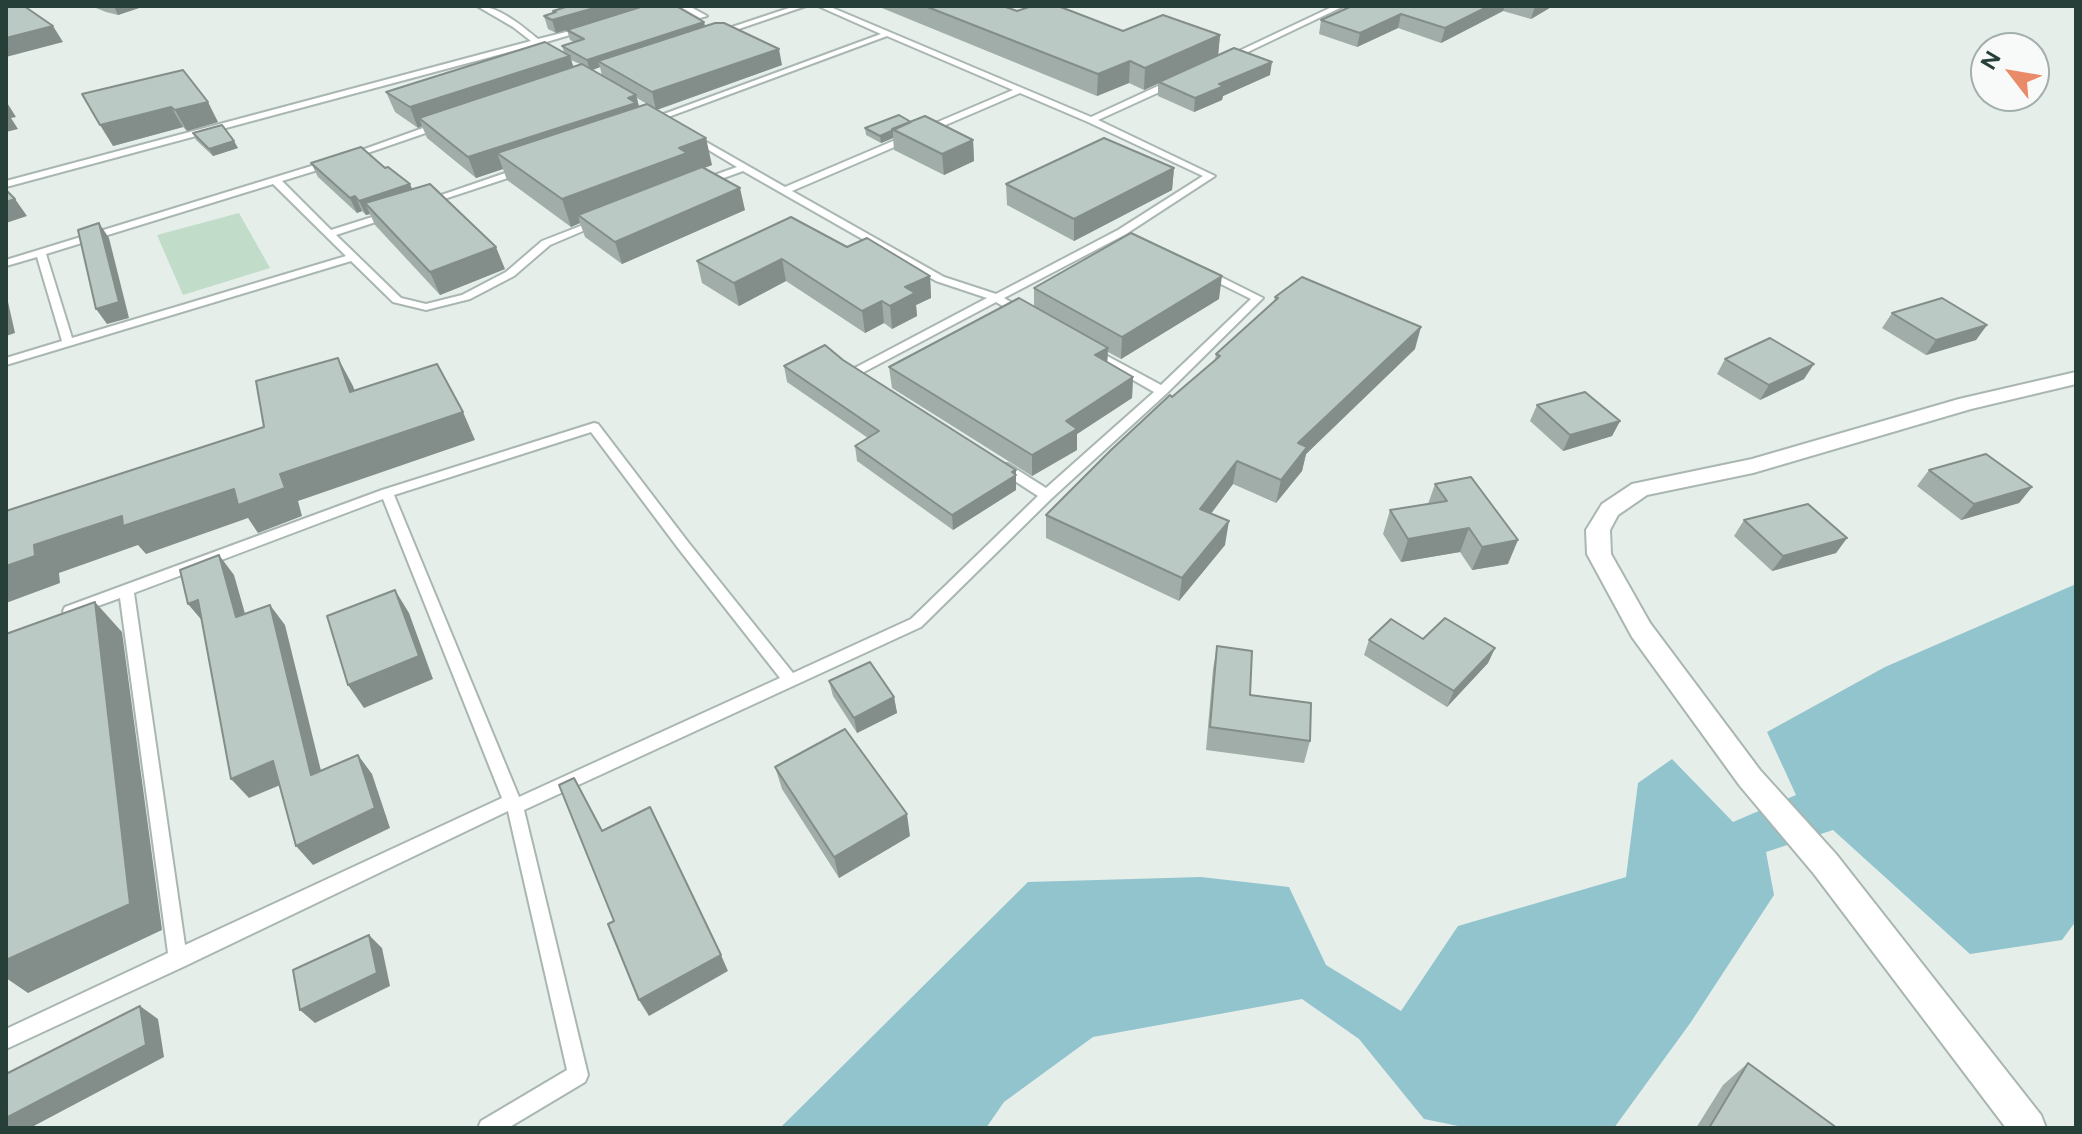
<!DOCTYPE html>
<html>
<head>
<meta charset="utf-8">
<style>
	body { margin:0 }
	#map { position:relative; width:2082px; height:1134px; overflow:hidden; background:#e6eeea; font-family:Figtree,sans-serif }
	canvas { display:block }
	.frame { position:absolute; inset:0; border:8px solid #263f39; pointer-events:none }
	.north { position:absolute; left:1970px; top:32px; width:80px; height:80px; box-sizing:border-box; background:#f7faf8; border:2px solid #a3afac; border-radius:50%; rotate:301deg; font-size:22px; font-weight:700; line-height:32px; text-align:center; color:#263f39 }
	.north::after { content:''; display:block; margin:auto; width:28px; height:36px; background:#e98b69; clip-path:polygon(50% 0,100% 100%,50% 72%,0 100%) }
</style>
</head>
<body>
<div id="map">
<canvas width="2082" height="1134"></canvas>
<div class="frame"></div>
<div class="north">N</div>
</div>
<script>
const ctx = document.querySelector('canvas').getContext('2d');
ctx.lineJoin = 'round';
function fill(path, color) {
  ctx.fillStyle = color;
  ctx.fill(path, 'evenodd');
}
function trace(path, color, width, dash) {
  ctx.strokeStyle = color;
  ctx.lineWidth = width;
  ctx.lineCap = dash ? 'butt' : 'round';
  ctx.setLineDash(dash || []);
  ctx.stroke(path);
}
const green = new Path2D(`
	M239 213 270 268 183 295 157 235Z`);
const water = new Path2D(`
	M2076 584V921L2062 940 1970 954 1833 830 1766 852 1774 895 1691 1022 1614 1128H1468L1424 1119 1359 1039 1302 999 1093 1037 1004 1102 986 1128H780L1028 882 1201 877 1289 887 1326 965 1401 1011 1458 926 1626 877 1638 783 1672 759 1733 822 1796 795 1767 732 1885 667Z`);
const service = new Path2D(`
	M477 6C499 6 522 26 538 39L586 27 590 29 543 43 553 51V55H547L535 45 6 187V181L531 41 513 27Z
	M679 6H689L707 16 700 18Z
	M795 6H806L721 35 714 33Z
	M818 6H828L1091 117 1171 80H1177V84L1098 120 1215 176 1126 234 1004 298 1026 311V315H1018L996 302 862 373 869 379 867 382H859L849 375V371L987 298 936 281 743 171 704 185H698V181L737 167 687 137 694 135 785 187 1013 90 887 36 660 120 653 118 881 34ZM1020 93 1088 122 1203 176 1118 230 996 294 944 277 792 191Z
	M1334 6H1344L1229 61 1222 59Z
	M440 122 443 123V127L353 158 345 156Z
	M331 160 336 163 334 165 282 181 331 230 385 213H391V217L336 235 401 298 426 304 462 295 506 272 542 241 596 220 604 222 550 245 514 276 470 299 426 310 393 302 351 261 6 365V358L62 341 37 257 6 266V260ZM273 184 346 256 72 338 46 254Z
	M520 168 523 169V173L429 204 421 202Z
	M1205 269 1263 298 1166 394 1052 498 921 627 524 810 588 1075 585 1082 508 1128H478L481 1121 567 1070 508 811 185 966 6 1049V1029L168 953 120 598 70 616 65 615 63 611 65 607 382 490 594 423 598 424 688 542 793 673 911 619 1038 496 998 470 997 467 998 464H1008L1046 488 1154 392 1088 354V350H1096L1161 385 1251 299 1201 274V270ZM591 432 678 548 780 678 519 797 394 495ZM383 499 502 798 185 945 134 593Z`);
const minor = new Path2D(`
	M2076 372V384L1971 409 1753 473 1647 495 1618 515 1610 530 1611 554 1650 623 1760 770 1836 854 2041 1115 2046 1128H2006L1814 874 1740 786 1632 637 1587 554 1586 530 1602 504 1632 484 1752 459 1959 399Z`);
const wall = new Path2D(`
	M91 6H141L142 7 118 15 106 12Z
	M877 6H1003L1017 11 1123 31 1220 35 1218 55 1270 75 1223 96 1222 100 1194 112 1158 96V83L1144 90 1129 83 1097 96Z
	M1352 6H1553L1531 19 1503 11 1441 43 1398 28 1357 47 1319 34 1321 20Z
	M553 11 704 22 705 26 782 65 657 110 712 165 704 168 745 210 622 264 585 237 580 223 571 227 507 180 503 169 476 178 427 138 422 126 418 128 395 112 386 92 564 52 562 46 574 42 570 40 567 30 600 20 556 33 548 29 544 16 553 13ZM571 60 580 64 573 67ZM600 67 602 76 593 70ZM637 98 647 104 639 107Z
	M183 70 218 122 187 131 183 127 113 146Z
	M911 122 973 140 974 161 944 175 894 150 893 138 881 143 866 135 865 128Z
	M193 133 238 148 213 156 196 140Z
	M311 163 385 168 412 190 505 269 440 295 375 225 370 214 366 215 362 211 357 213 318 177Z
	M1174 168 1172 190 1074 241 1007 205 1006 184Z
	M847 247 930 276 931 298 916 305 917 316 892 329 884 323 865 333 786 281 739 306 702 283 697 261Z
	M1034 288 1219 299 1121 359 1108 352 1107 362 1133 377 1132 398 1077 434V450L1032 476 892 388 889 367 1034 306Z
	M1275 297 1415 349 1306 454 1302 471 1276 503 1233 484 1211 514 1225 545 1179 601 1046 538V515L1172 397 1215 360 1216 354 1274 302Z
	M1892 313 1987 325 1976 340 1926 355 1882 328Z
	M1725 359 1804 379 1760 400 1717 374Z
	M843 360 1016 470V490L953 530 857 461 855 446 868 438 787 382 784 366Z
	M1537 405 1620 421 1612 436 1563 451 1530 421Z
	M1929 470 2032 487 2019 503 1961 520 1917 486Z
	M1435 484 1508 564 1472 570 1460 552 1401 562 1383 534 1390 510 1428 504Z
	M1744 520 1847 538 1836 553 1772 571 1734 536Z
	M1423 639 1495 648 1488 663 1447 707 1364 655 1369 640Z
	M1217 646 1250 695 1310 741 1304 763 1206 750 1213 669Z
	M829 681 894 697 897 713 857 733 833 696Z
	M775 767 910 836 839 878 782 789Z
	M1748 1063 1837 1128H1696L1723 1085Z`);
const shadedWall = new Path2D(`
	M114 6H141L142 7 118 15Z
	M601 6H645L556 33 552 20Z
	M1489 6H1505L1503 11 1441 43 1445 28Z
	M1535 6H1553L1531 19Z
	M1401 14 1398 28 1357 47 1360 33Z
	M704 22 706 32 598 61 600 67 590 71 587 60Z
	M53 26 63 42 6 57V38Z
	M1220 35 1218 56 1144 90 1145 68Z
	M779 49 782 65 656 110 652 92Z
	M570 56 576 75 419 118 422 126 418 128 410 107Z
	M1130 61 1129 83 1097 96 1098 74Z
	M1272 62 1270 75 1223 96 1222 100 1194 112 1195 98 1219 84Z
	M636 95 641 115 497 153 503 169 476 178 468 157Z
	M6 101 16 117 11 118 18 129 6 132Z
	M208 102 218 122 187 131 175 110Z
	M171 107 183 127 113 146 100 125Z
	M893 131V138L881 143 880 136Z
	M706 138 712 165 578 215 580 223 571 227 562 199 679 148Z
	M973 140 974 161 944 175 942 154Z
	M234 141 238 148 213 156 209 149Z
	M1174 168 1172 190 1074 241V219Z
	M410 184 416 198 365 203 370 214 366 215 359 201Z
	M740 188 745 210 622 264 615 242Z
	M355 196 362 211 357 213 350 198Z
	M15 199 27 216 6 223V202Z
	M99 223 109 238 129 318 107 324 96 309Z
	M496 247 505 269 440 295 430 272Z
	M782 259 786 281 739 306 734 283Z
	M930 276 931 298 916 305 917 316 892 329 890 306 905 287Z
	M1222 276 1219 299 1121 359 1122 337Z
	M6 293 15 333 6 336Z
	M882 301 884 323 865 333 862 311Z
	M1987 325 1976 340 1926 355 1936 340Z
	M1421 327 1415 349 1306 454 1302 471 1276 503 1281 480 1298 443Z
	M1108 348 1107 368 1095 355Z
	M338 358 353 386 365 420 350 392Z
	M1814 364 1804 379 1760 400 1769 385Z
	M1133 377 1132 398 1077 434V450L1032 476V455L1066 421Z
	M463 412 475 440 298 501 302 516 258 533 248 518 146 554 138 545 59 573 60 583 6 603V566L34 545 122 516 280 474Z
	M1620 421 1612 436 1563 451 1570 435Z
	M1237 461 1233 484 1197 532 1200 509Z
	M1016 470V490L953 530 952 515Z
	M2032 487 2019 503 1961 520 1974 504Z
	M1229 521 1225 545 1179 601 1182 578Z
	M1469 528 1460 552 1401 562 1408 539Z
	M1847 538 1836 553 1772 571 1783 556Z
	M1518 540 1508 564 1472 570 1482 547Z
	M219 555 234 575 252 638 236 617Z
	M395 590 409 613 433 679 364 708 348 685Z
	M198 600 205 624 188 604Z
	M95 602 122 632 162 930 28 993 6 978V960Z
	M270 605 285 625 327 795 311 775Z
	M1495 648 1488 663 1447 707 1454 691Z
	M894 697 897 713 857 733 854 718Z
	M358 755 372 774 390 828 313 865 296 846Z
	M273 761 290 781 249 798 231 779Z
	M907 814 910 836 839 878 834 857Z
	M369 935 382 948 390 986 315 1023 300 1010Z
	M721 955 728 971 649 1016 639 1000Z
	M140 1006 158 1019 164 1057 30 1128H6V1118Z`);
const building = new Path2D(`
	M6 6H24L53 26 6 38Z
	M569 6H601L552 20 544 16 556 12 553 11Z
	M644 6H676L704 22 587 60 562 46 584 39 567 30Z
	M925 6H1003L1017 11 1032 6H1058L1123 31 1163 15 1220 35 1145 68 1130 61 1098 74Z
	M1352 6H1489L1445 28 1401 14 1360 33 1321 20Z
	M715 23H724L779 49 652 92 598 61Z
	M545 42 570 56 410 107 386 92Z
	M1234 48 1272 62 1219 84 1224 86 1195 98 1159 82Z
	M582 64 636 95 628 98 636 103 468 157 419 118Z
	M183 70 208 102 175 110 171 107 100 125 82 94Z
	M647 104 706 138 679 148 687 153 562 199 497 153Z
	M899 115 911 122 880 136 865 128Z
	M925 116 973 140 942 154 892 129Z
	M222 125 234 141 209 149 193 133Z
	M1104 138 1174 168 1074 219 1006 184Z
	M361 147 385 168 388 167 410 184 359 201 355 196 350 198 311 163Z
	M702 167 740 188 615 242 578 215Z
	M430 184 496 247 430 272 365 203Z
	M6 190 15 199 6 202Z
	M791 217 847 247 867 238 930 276 905 287 915 293 890 306 882 301 862 311 782 259 734 283 697 261Z
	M99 223 119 302 96 309 78 230Z
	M1131 233 1222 276 1122 337 1034 288Z
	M1302 277 1421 327 1298 443 1307 447 1281 480 1237 461 1200 509 1229 521 1182 578 1046 515 1111 450 1170 395 1172 397 1220 356 1216 354 1278 298 1275 297Z
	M1019 298 1108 348 1095 355 1133 377 1066 421 1077 429 1032 455 889 367Z
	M1942 298 1987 325 1936 340 1892 313Z
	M1770 338 1814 364 1769 385 1725 359Z
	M825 345 843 360 1016 470 1012 472 1016 475 952 515 855 446 879 431 784 366Z
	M338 358 350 392 437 364 463 412 280 474 285 488 238 505 234 489 123 526 122 516 34 545 35 556 6 566V511L264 427 256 381Z
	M1585 392 1620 421 1570 435 1537 405Z
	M1986 454 2032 487 1974 504 1929 470Z
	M1471 477 1518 540 1482 547 1469 528 1408 539 1390 510 1447 501 1435 484Z
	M1808 504 1847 538 1783 556 1744 520Z
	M219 555 236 617 270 605 311 775 358 755 375 808 296 846 273 761 231 779 198 600 188 604 180 570Z
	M395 590 419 656 348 685 327 616Z
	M95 602 130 904 6 960V634Z
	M1445 618 1495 648 1454 691 1369 640 1391 619 1423 639Z
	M1217 646 1252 651 1250 695 1311 703 1310 741 1210 727Z
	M870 662 894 697 854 718 829 681Z
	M845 729 907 814 834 857 775 767Z
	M574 778 602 831 650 807 721 955 639 1000 608 924 614 921 559 785Z
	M369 935 377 973 300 1010 293 970Z
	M140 1006 146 1045 6 1118V1074Z
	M1748 1063 1837 1128H1709Z`);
fill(green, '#c1ddc9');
fill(water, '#92c4ce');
trace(service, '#a9b6b1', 4);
trace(minor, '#a9b6b1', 4);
fill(service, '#fff');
fill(minor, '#fff');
fill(wall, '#a1ada9');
fill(shadedWall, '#838d89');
fill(building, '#bbc9c4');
trace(building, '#838d89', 2);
</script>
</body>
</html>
